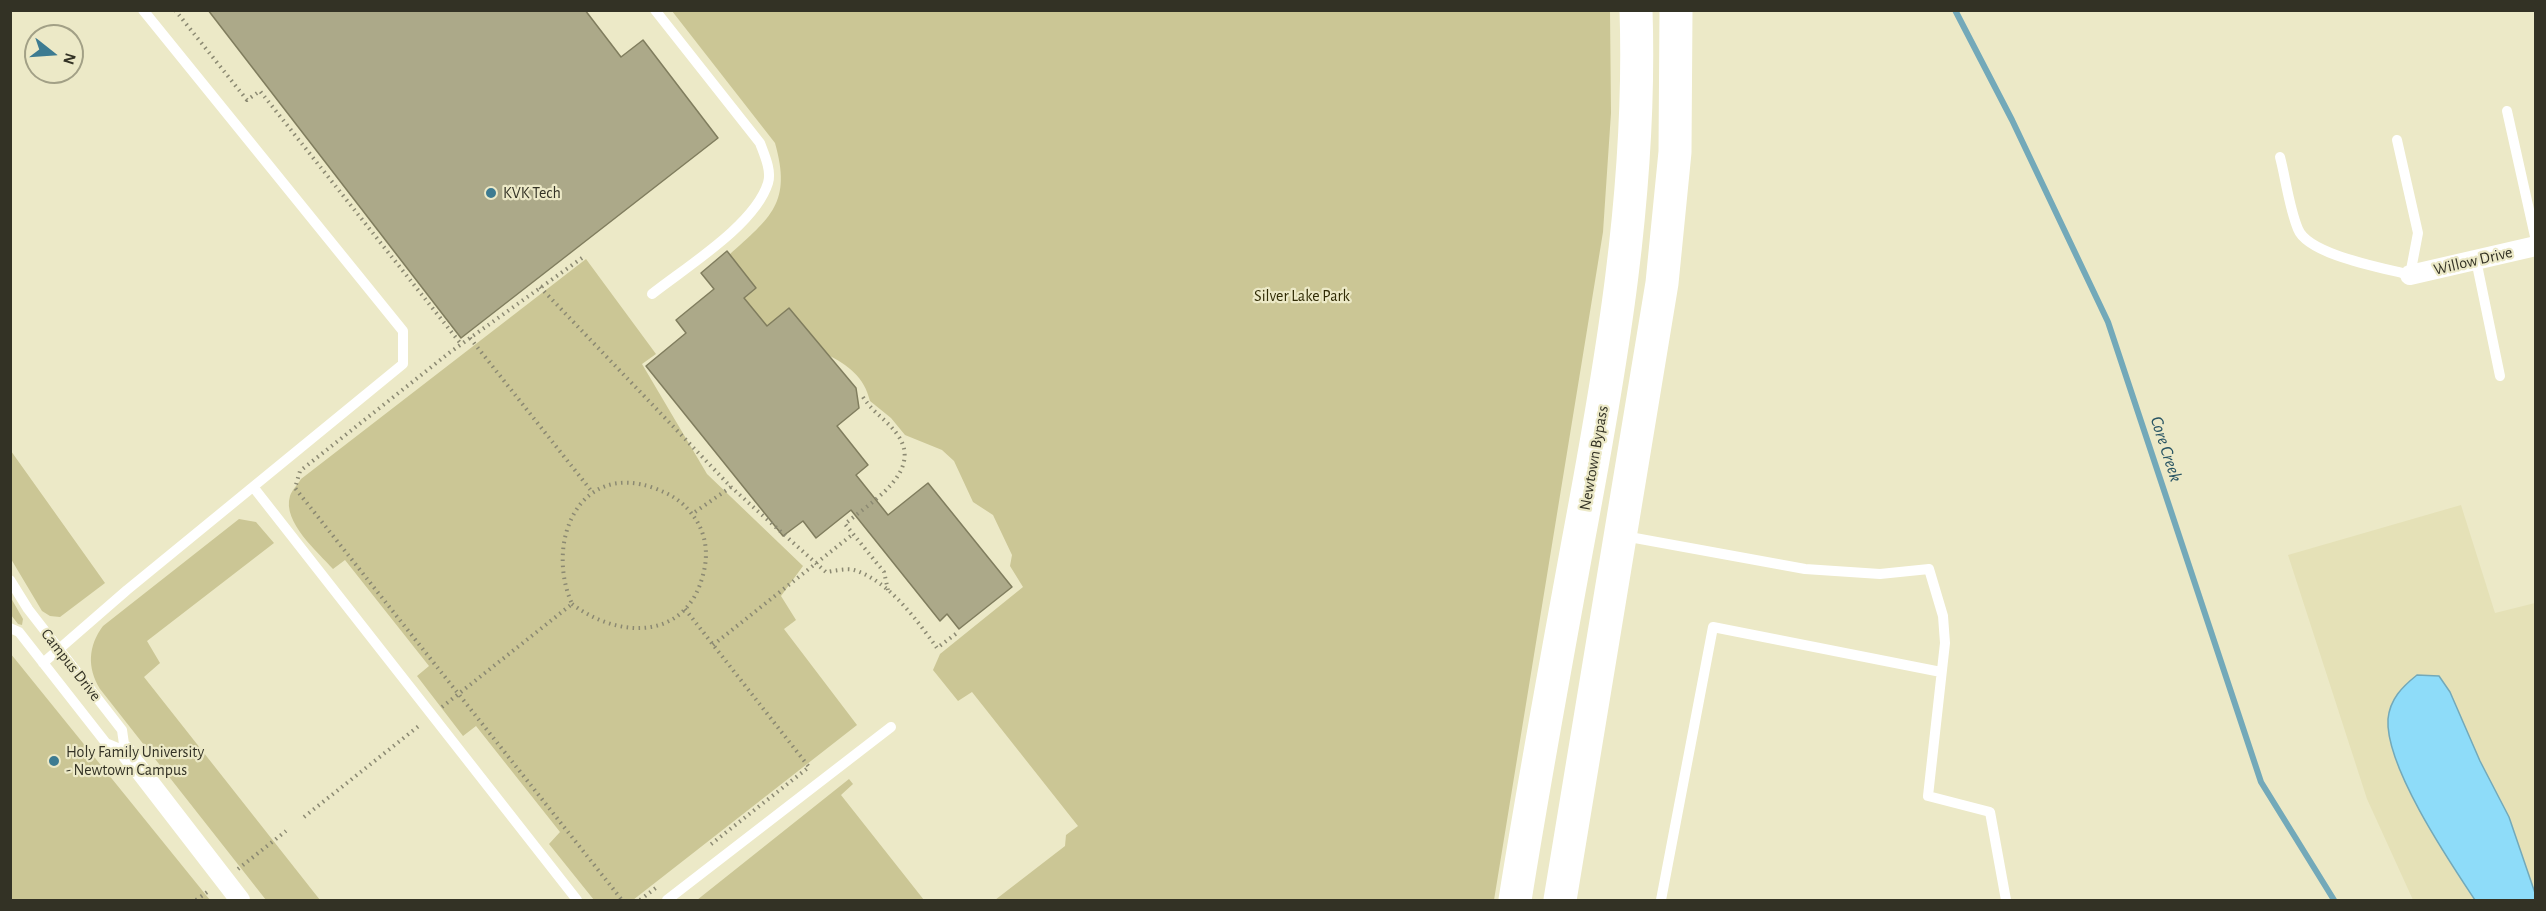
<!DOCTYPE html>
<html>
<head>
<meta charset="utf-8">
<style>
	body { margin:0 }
	#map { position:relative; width:2546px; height:911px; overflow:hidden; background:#ece9c7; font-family:"Alegreya Sans",sans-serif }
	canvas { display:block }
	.frame { position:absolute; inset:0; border:12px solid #333225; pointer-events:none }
	.north { position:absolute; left:24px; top:24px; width:60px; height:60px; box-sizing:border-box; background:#ece9c7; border:2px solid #a2a086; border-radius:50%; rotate:107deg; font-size:16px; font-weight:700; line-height:24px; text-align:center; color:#333225 }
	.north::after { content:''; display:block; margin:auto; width:21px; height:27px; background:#3d7b91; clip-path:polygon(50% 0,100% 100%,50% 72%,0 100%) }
</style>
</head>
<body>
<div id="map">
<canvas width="2546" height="911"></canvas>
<div class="frame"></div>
<div class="north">N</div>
</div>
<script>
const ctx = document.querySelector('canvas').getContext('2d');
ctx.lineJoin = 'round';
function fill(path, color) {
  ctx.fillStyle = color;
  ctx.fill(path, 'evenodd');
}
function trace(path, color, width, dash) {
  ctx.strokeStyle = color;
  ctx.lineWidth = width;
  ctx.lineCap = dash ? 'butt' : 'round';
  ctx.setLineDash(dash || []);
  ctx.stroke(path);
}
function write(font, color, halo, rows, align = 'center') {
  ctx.font = font + ' "Alegreya Sans",sans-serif';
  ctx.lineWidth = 4.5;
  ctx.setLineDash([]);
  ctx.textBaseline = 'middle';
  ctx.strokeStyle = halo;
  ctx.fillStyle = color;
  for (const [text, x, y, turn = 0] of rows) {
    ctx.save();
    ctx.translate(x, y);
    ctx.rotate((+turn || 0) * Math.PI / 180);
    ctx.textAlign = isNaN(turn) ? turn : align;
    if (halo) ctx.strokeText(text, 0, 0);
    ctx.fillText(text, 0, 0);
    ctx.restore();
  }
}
const built = new Path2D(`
	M2461 505 2495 613 2535 603V900H2413L2367 799 2288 555Z`);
const green = new Path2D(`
	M672 11H1610L1611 113 1603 232 1494 900H995L1065 846 1066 835 1078 826 972 692 958 701 933 670 940 654 1023 587 1010 566 1012 555 993 515 973 502 954 461 942 450 905 435 891 418 870 401C860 354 800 349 768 327 759 320 751 307 744 298L756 288 729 255C771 217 792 203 775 143Z
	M586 259 656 354 642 364 707 474 803 566 781 596 796 620 784 629 857 725 633 900H594L549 844 560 832 476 726 463 736 417 676 429 666 345 560 333 569C318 552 282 522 290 496 292 490 298 484 301 479Z
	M11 451 105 583 60 617 50 616 42 611 11 559Z
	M239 519 256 522 274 543 147 641 160 663 144 677 320 900H266L100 689C87 668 88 646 103 626Z
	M11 598 23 619 22 625 18 624 11 615Z
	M10 653 15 659 210 900H11Z
	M849 779 853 784 841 795 924 900H697Z`);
const water = new Path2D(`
	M2417 675 2439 676 2450 692 2480 761 2509 817 2535 893V900H2475C2449 861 2385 766 2388 719 2390 699 2402 687 2417 675Z`);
const stream = new Path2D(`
	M1955 10 2012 120 2108 322 2261 782 2334 900`);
const building = new Path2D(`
	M208 10H585L621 57 643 40 718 138 461 338Z
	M727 251 756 288 744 298 767 326 789 308 856 388 859 408 837 426 868 465 856 475 888 515 928 483 1012 587 959 629 947 614 940 621 851 510 816 538 803 521 783 536 646 366 686 333 676 320 714 289 701 273Z`);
const path = new Path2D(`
	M175 10 247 100 260 91 461 344
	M582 258 449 353 300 471 295 488 622 900
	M540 287 731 487 826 572C834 571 846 568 854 570 889 581 916 619 937 648L957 633
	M470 338 593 493
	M863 397C874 414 886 419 897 434 925 472 869 503 845 524L884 572 888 590
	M572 604C618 639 686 641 703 575 709 553 706 532 692 514
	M685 609 809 767 710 845
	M713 645 853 534
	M442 707 572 604C545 543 578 461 654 488 670 494 681 500 692 514L731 487
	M304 817 420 725
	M238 869 286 831
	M196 900 210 890
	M640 900 657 887`);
const lane = new Path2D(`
	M2507 111 2536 241
	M2280 157C2286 180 2289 207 2298 229 2308 255 2384 268 2410 275L2418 233 2397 140
	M2476 260 2500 376
	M652 294C686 267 755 225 768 183 772 171 764 154 760 143L655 10
	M254 488 577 900
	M1624 536 1805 569 1880 574 1929 569 1943 616 1945 643 1928 796 1990 812 2006 900
	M10 580 28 609 122 730 125 751
	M10 628 19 632 106 743 125 751
	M43 663 127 590 403 364V331L143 10
	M667 900 891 727
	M1661 900 1713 627 1941 672`);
const street = new Path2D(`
	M2410 275 2536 246
	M125 751 240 900`);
const highway = new Path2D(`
	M1515 900C1534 781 1556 662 1578 542 1611 367 1642 190 1636 10
	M1560 900 1662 283 1675 152 1676 10`);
const markers = [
	[491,193,6,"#3d7b91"],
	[54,761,6,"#3d7b91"]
];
const poiNames = [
	["KVK Tech",503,193],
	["Holy Family University",66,752],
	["- Newtown Campus",66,770]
];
const streetNames = [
	["Willow Drive",2473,261,-13],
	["Newtown Bypass",1594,458,-80],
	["Campus Drive",71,665,52]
];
const parkNames = [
	["Silver Lake Park",1302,296]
];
const waterNames = [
	["Core Creek",2166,449,72]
];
fill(built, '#e5e1b7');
fill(green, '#cbc695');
fill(water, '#8edcf9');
trace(water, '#73a9b9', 1.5);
trace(stream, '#73a9b9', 6);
fill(building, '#aca989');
trace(building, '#807d5e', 1.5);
trace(path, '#8b8972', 4, [1.5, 4.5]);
trace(lane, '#fff', 10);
trace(street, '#fff', 20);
trace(highway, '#fff', 33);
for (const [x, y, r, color] of markers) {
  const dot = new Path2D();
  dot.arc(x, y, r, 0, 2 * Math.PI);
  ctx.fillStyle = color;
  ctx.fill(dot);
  trace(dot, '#ece9c7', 2);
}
write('16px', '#333225', '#ece9c7', poiNames, 'left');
write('16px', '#333225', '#ece9c7', streetNames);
write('16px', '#302b05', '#ece9c7', parkNames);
write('italic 18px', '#285463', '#ece9c7', waterNames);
</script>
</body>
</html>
